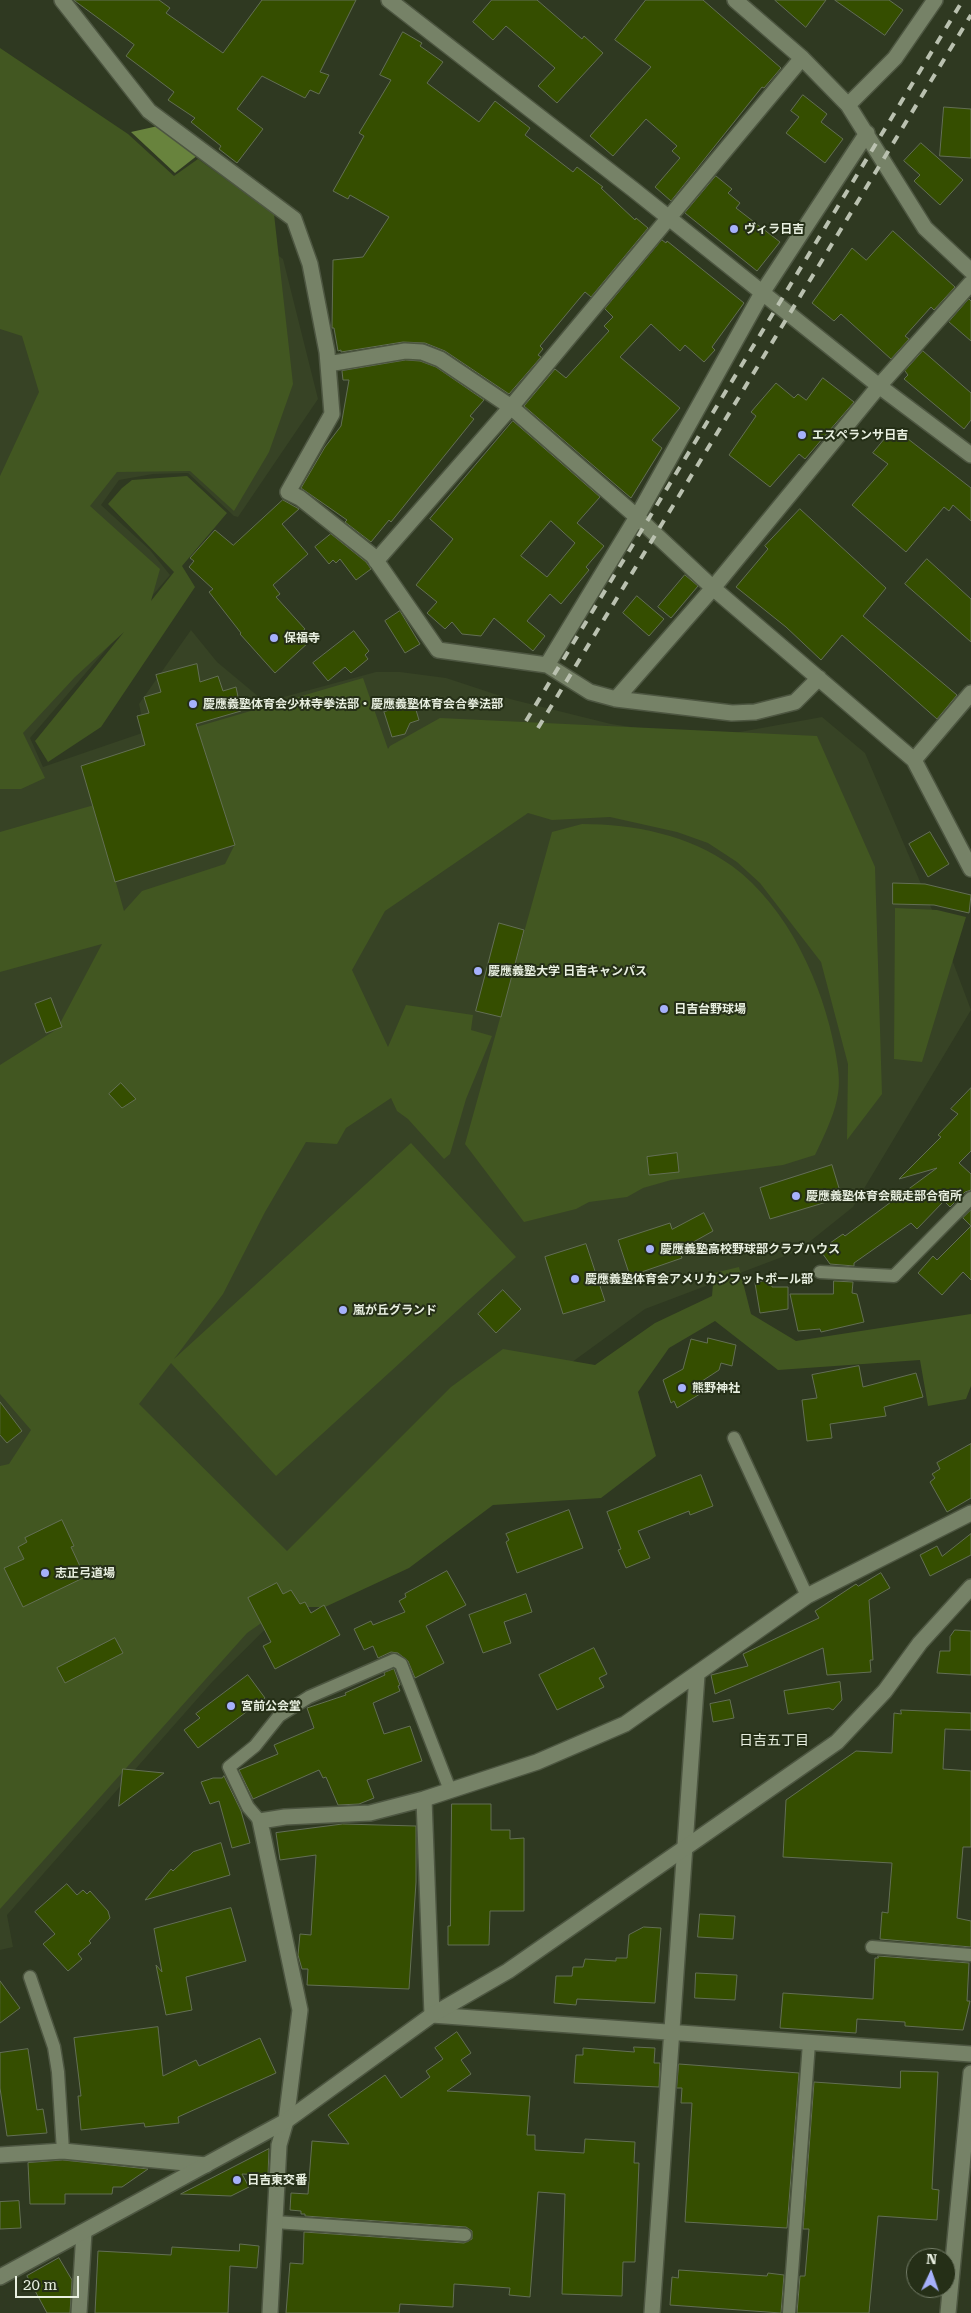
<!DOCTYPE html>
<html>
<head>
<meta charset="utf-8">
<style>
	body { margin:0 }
	#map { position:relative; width:971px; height:2313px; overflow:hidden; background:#2f3921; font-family:"Roboto Serif",serif }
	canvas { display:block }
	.north { position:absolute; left:906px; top:2248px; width:50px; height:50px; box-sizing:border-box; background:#252f17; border:1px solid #737c67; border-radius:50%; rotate:3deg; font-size:14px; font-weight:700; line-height:20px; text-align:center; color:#e8efe0 }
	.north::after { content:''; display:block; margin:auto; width:18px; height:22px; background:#a6b1fc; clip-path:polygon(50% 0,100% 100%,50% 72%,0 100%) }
	.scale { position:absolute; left:15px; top:2276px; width:64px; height:22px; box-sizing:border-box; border:2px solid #e8efe0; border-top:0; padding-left:6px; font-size:15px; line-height:18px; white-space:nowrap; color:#e8efe0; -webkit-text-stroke:4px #252f17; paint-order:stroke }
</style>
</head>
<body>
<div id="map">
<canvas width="971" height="2313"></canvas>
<div class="north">N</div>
<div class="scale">20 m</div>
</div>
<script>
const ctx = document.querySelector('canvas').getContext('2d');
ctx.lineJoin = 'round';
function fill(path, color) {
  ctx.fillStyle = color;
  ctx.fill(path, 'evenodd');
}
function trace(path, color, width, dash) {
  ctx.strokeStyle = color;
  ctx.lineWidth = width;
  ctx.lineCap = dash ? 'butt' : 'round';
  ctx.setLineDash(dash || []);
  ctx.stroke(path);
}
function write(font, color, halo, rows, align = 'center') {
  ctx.font = font + ' "Roboto Serif","Noto Sans JP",serif';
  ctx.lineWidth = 4;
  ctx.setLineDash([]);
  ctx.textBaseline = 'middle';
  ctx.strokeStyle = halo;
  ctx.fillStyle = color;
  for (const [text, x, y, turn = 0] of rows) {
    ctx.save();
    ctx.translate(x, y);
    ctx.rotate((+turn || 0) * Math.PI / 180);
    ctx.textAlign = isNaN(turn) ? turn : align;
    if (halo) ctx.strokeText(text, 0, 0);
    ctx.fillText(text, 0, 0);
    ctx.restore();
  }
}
const built = new Path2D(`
	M0 57 148 161 283 259 318 399 238 517 234 516 188 473 153 474 119 480 101 505 150 550 170 575 30 738 43 767 145 732 139 704 191 630 217 662 265 702 376 672H400L446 678 510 699 611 724 707 738 822 717 865 753 942 933 971 1010 853 1207 798 1251 645 1309 432 1464 213 1681 7 1915 13 1947 0 1950Z`);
const green = new Path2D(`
	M0 48 128 134 174 176 198 159 274 214 293 384 269 452 234 511 190 471 117 472 90 506 160 569 151 601 174 572 108 504 122 488 132 480 187 476 227 513 182 566 195 587 101 727 48 762 35 741 124 632 75 677 23 733 45 778 21 789H0V476L39 392 22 336 0 329Z
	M363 678 388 749 390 746 440 718 817 736 875 867 882 1094 847 1140 848 1064 821 962 760 883 737 862 708 843 677 832 610 817 552 820 528 813 385 911 352 970 388 1047 406 1005 473 1015 471 1030 492 1036 466 1099 450 1154 444 1159 408 1119 397 1111 391 1098 346 1128 337 1144 306 1142 265 1212 223 1294 174 1359 411 1143 516 1257 276 1476 171 1363 139 1404 287 1551 451 1387 503 1349 595 1365 655 1323 712 1296 714 1273 739 1267 751 1314 796 1341 971 1314V1386L966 1399 928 1406 920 1360 778 1370 715 1321 669 1348 638 1392 656 1456 601 1498 493 1505 409 1568 325 1607H284L247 1633 0 1909V1466L9 1464 31 1430 0 1394V1065L57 1029 102 944 0 972V832L94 805 124 911 142 891 225 864 235 844 196 727Z
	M582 824C634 824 689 835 732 866 788 907 823 985 835 1050 838 1066 841 1083 837 1099 833 1118 823 1138 815 1155L783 1165 671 1180 643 1188 627 1197 589 1202 576 1209 524 1222 465 1144 552 832Z
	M895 908 937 910 966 917 922 1062 894 1059Z`);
const water = new Path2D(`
	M158 126 198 155 175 173 131 132Z`);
const building = new Path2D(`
	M74 0H159L170 8 166 13 223 53 262 0H356L320 72 329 75 319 94 310 90 305 98 262 76 237 109 263 129 237 163 219 149 221 146 191 122 195 118 168 100 174 92 126 56 134 45Z
	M492 0H537L582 39 584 36 603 53 557 103 538 86 555 68 506 26 493 40 473 22Z
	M646 0H703L781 68 764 88 762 87 671 201 655 187 680 158 672 151 677 146 646 119 613 156 590 136 651 67 615 40Z
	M775 0H826L806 27Z
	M835 0H889L903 10 885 35Z
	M403 32 422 43 420 46 443 62 427 83 479 122 495 101 530 128 525 135 573 172 577 167 603 187 601 188 635 220 636 218 648 228 591 297 585 292 579 299 540 346 543 349 538 355 541 357 509 394 445 351 425 343 403 342 341 352V350L338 351 334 328H332L333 260 363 257 389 217 350 195 348 199 333 191 364 136 359 133 391 80 380 75Z
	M803 95 827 114 821 122 843 139 825 163 786 133 799 117 791 111Z
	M944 107 971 109V158L940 156Z
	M921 143 963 180 940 205 914 181 920 175 904 161Z
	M716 176 732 189 728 193 740 203 736 208 780 242 757 271 685 213Z
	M893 231 955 287 934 310 931 307 905 336 909 339 891 359 841 314 834 321 812 303 852 248 866 260Z
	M662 240 666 243 667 241 744 303 712 347 715 350 704 362 685 345 680 351 651 324 620 357 680 408 652 440 662 448 631 498 524 406 555 369 566 378 609 331 604 326 613 317 605 309Z
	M969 299 971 301V341L949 322Z
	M923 351 971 393V420L964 429 904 379 908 375 905 371Z
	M406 360 420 361 436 367 484 400 470 416 474 419 391 522 389 520 371 542 345 522 347 520 301 488 325 447 341 426 349 380H343L342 371Z
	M823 378 854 402 805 459 799 454 770 487 729 455 756 416 751 412 776 383 794 398 798 394 806 400Z
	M513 421 600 497 577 523 604 546 586 567 589 570 561 604 550 594 527 621 545 636 533 651 494 618 481 636 462 634 452 622 445 629 427 613 437 602 416 585 453 539 430 519ZM551 521 575 543 547 577 521 556Z
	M894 428 971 488V521L953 505 949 511 944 507 906 552 852 505 888 464 873 453Z
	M283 500 299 509 282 524 308 554 273 585 280 594 276 597 305 629 300 633 309 642 275 673 240 634 241 633 209 592 213 589 189 567 194 561 190 558 215 530 233 545Z
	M800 509 886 588 863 616 957 695 937 719 842 635 821 660 786 627 736 587 768 549 765 546Z
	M331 534 366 562 371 569 356 580 340 559 336 563 333 560 329 564 315 547Z
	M927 559 971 599V642L905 584Z
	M685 575 698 586 671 618 658 607Z
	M637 596 664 619 649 636 623 613Z
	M400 611 420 644 405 653 385 621Z
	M354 631 369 651 365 655 368 659 351 673 345 667 328 681 313 663Z
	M197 664 200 682 218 676 223 691 236 687 241 711 196 724 235 845 115 882 81 766 145 745 137 716 149 713 144 697 161 692 156 675Z
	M411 704 416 710 419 720 410 723 405 734 392 737 384 712Z
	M930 832 949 864 928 877 909 844Z
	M893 883 925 884 971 895 969 913 934 905 893 904Z
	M499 923 524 930 501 1017 476 1011Z
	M51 998 62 1027 46 1033 35 1004Z
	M121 1083 136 1099 122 1108 109 1094Z
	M971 1088V1151L959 1163 971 1174V1190L965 1192 950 1207 944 1201 917 1229 911 1223 854 1263V1266L830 1264 820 1250 843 1234 845 1236 937 1168 899 1179 941 1137 938 1135 958 1114 951 1109Z
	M677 1153 679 1172 649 1175 647 1157Z
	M832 1165 839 1188 827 1192 830 1201 770 1219 760 1188Z
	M971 1210V1280L963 1272 942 1295 918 1273 933 1256 937 1260 971 1226 963 1218Z
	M704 1213 713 1231 679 1250 682 1258 630 1276 618 1240 670 1223 672 1229Z
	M586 1244 605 1301 563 1314 545 1257Z
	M771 1280 772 1287H788V1309L760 1313 755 1283Z
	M834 1281 853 1282 852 1293 857 1294 864 1322 821 1332 820 1329 798 1331 790 1294H833Z
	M503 1290 521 1309 496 1333 478 1314Z
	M708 1338 736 1345 732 1366 721 1363 719 1370 696 1385 700 1394 677 1408 674 1401 671 1403 663 1380 683 1369 691 1339 707 1343Z
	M859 1366 863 1387 916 1373 923 1397 884 1407 886 1416 830 1424 832 1438 807 1441 802 1400 817 1398 812 1375Z
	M0 1402 22 1431 7 1443 0 1435Z
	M971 1444V1498L947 1512 930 1482 935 1478 932 1474 940 1469 937 1463Z
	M701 1475 713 1506 690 1515 689 1511 638 1531 650 1558 626 1568 618 1550 621 1549 607 1512Z
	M569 1510 583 1548 517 1573 506 1542 509 1540 506 1534Z
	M62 1520 74 1546 71 1547 85 1577 23 1607 4 1568 24 1559 18 1547 27 1542 25 1538Z
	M971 1534V1555L930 1576 920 1555 937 1546 942 1556Z
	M447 1571 466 1605 426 1626 444 1663 415 1678 408 1661 398 1653 391 1652 378 1658 373 1646 364 1650 354 1629 371 1621 373 1625 405 1612 399 1601 406 1597 405 1594Z
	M881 1573 890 1588 869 1600 873 1660H870L871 1672 827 1675 823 1648 715 1694 711 1675 748 1666 743 1654 819 1618 815 1611 856 1584 858 1586Z
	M277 1583 283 1594 291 1590 300 1604 305 1602 311 1613 324 1605 340 1635 275 1669 263 1646 271 1642 248 1598Z
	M526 1594 532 1612 504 1622 511 1643 483 1653 469 1615Z
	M955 1630 971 1631V1675L937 1673 940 1651H950V1637Z
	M115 1638 123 1653 65 1683 57 1668Z
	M594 1648 607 1674 599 1678 604 1687 557 1710 539 1675Z
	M394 1669 400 1685 398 1686 400 1691 373 1703 384 1734 410 1726 422 1761 367 1780 374 1798 359 1804 338 1805 326 1777 323 1778 319 1770 253 1799 239 1770 278 1754 274 1745 314 1728 307 1708 346 1695 345 1693 385 1675 384 1673Z
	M248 1675 265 1698 198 1748 184 1730 200 1718 196 1714Z
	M840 1682 842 1700 833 1710 829 1708 788 1714 784 1691Z
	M730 1700 734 1718 713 1722 710 1704Z
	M901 1710 971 1713V1730L945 1729 943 1769 971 1771V1847H963L957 1918 971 1921V1947L880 1939 882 1912 888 1913 892 1863 783 1857 786 1800 856 1751 892 1753 894 1713 901 1714Z
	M123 1769 164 1773 119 1806Z
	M224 1776 241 1811 250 1843 232 1848 219 1801 210 1804 201 1782 213 1778H222Z
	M452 1804H491V1830H510V1839L524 1838V1911H490L489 1945H448V1926H450Z
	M343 1824 416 1826V1882L409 1989 307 1985 308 1969H302L298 1955 300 1934 311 1935 316 1855 280 1860 276 1833Z
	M221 1843 230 1875 145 1900 171 1869 173 1871 193 1852Z
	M67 1884 77 1895 83 1890 87 1894 90 1891 108 1911 110 1918 89 1941 91 1943 78 1954 82 1959 68 1971 43 1944 55 1934 35 1912Z
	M231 1908 246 1961 186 1977 192 2010 166 2015 156 1965 162 1972 154 1929Z
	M700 1914 735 1916 733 1939 698 1937Z
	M644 1927 661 1928 655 2003 577 1999 576 2005 554 2003 556 1976H572L573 1967H583L585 1959 616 1961V1958H627L629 1935Z
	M878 1956 969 1963 967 2001H970L963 2030 905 2026V2022L857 2019 856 2033 780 2028 783 1993 873 1999 875 1958H878Z
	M696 1973 737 1975 735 2000 695 1998Z
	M0 1981 20 2008 0 2023Z
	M158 2027 163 2076 196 2060 199 2066 260 2038 276 2073 178 2117 179 2123 145 2127 144 2123 81 2130 78 2096H81L74 2038Z
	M457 2032 471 2053 461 2060 471 2074 447 2091 530 2096 527 2135H535V2150L584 2153 585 2139 635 2142 634 2163H639L635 2262H623L622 2296 562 2294 565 2194 538 2192 530 2297 509 2295 510 2288 454 2284 453 2307 400 2304 399 2313H286L290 2263 303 2264 304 2232 464 2243 472 2239V2231L466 2227 305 2216V2214H301V2211L290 2210 291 2193 308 2194 312 2141 349 2144 328 2115 385 2075 401 2098 430 2077 426 2071 443 2059 435 2048Z
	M634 2047 655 2048 654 2063H660L659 2087 574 2083 576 2055H583V2048L634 2052Z
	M28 2049 37 2110 43 2109 47 2133 7 2136 0 2088V2053Z
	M679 2064 799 2073 787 2228 685 2222 692 2103H681L682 2088H677Z
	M901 2071 938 2072 932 2189 939 2190 937 2220 878 2216 869 2313H797L800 2276H805L809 2229H803L814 2082 900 2088Z
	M269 2149 268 2175 242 2174 249 2187 231 2196 181 2194Z
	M63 2160 148 2169 122 2187H113L112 2194H65V2204H30L28 2163Z
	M19 2201 21 2228 0 2229V2202Z
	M240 2244 259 2246 257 2268 230 2266 228 2313H95L98 2251 171 2255 172 2247 239 2251Z
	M59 2258 72 2280 70 2313H47L27 2276Z
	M679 2270 767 2276 768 2273 784 2275 781 2313 670 2305 672 2277 678 2278Z`);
const service = new Path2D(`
	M820 1272 894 1276 971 1198
	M734 1438 807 1596
	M260 1821 248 1807 229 1767 255 1746 279 1716 309 1697 394 1660 401 1664 450 1790
	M872 1947 971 1955
	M30 1977 54 2047 58 2072 63 2151
	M275 2222 465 2235
	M789 2313 809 2043`);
const minor = new Path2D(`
	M62 0 149 111 294 219 310 264 327 352 332 414 288 492 300 498 373 556 438 650 547 665 590 692 616 699 732 713 755 712 795 702 819 678
	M389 0 634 190 879 386 971 455
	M735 0 802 58 848 105 925 228 971 271
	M848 105 895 58 935 0
	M328 364 405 351 422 352 440 359 511 407 637 517 713 588 914 760 971 869
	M376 561 511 407 802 58
	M547 665 637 517 762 293 867 133
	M616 699 713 588 879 386 971 283
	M914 760 971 693
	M424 1799 432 2015 971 2054
	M0 2155 63 2151 206 2165
	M79 2313 84 2232
	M270 2313 279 2145 286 2121 300 2010 260 1821 285 1817 370 1813 424 1799 537 1762 625 1724 807 1596 971 1513
	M652 2313 697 1675
	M948 2313 971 2073`);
const tertiary = new Path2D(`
	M0 2277 286 2121 432 2015 508 1971 837 1742 885 1691 920 1643 971 1587`);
const rail = new Path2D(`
	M526 721 963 0
	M538 728 971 15`);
const markers = [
	[734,229,5,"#a6b1fc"],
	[802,435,5,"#a6b1fc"],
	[274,638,5,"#a6b1fc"],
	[193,704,5,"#a6b1fc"],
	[478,971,5,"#a6b1fc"],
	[664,1009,5,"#a6b1fc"],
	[796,1196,5,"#a6b1fc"],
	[650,1249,5,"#a6b1fc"],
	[575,1279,5,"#a6b1fc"],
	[343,1310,5,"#a6b1fc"],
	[682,1388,5,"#a6b1fc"],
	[45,1573,5,"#a6b1fc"],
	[231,1706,5,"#a6b1fc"],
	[237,2180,5,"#a6b1fc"]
];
const poiNames = [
	["ヴィラ日吉",744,229],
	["エスペランサ日吉",812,435],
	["保福寺",284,638],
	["慶應義塾体育会少林寺拳法部・慶應義塾体育会合拳法部",203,704],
	["慶應義塾大学 日吉キャンパス",488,971],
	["日吉台野球場",674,1009],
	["慶應義塾体育会競走部合宿所",806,1196],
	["慶應義塾高校野球部クラブハウス",660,1249],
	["慶應義塾体育会アメリカンフットボール部",585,1279],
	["嵐が丘グランド",353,1310],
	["熊野神社",692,1388],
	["志正弓道場",55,1573],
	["宮前公会堂",241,1706],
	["日吉東交番",247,2180]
];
const neighbourhoodNames = [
	["日吉五丁目",774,1741]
];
fill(built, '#374325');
fill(green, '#425721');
fill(water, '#68833d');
fill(building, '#354e00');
trace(building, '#636f54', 1);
trace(service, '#4d5641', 15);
trace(minor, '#4d5641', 18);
trace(tertiary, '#4d5641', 18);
trace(service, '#768267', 12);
trace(minor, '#768267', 15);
trace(tertiary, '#768267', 15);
trace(rail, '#bac1b0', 4, [9, 9]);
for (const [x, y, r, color] of markers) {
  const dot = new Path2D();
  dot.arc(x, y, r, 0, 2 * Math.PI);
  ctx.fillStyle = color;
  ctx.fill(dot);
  trace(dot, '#252f17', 2);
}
write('bold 12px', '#e8efe0', '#252f17', poiNames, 'left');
write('14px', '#e8efe0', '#252f17', neighbourhoodNames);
</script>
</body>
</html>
